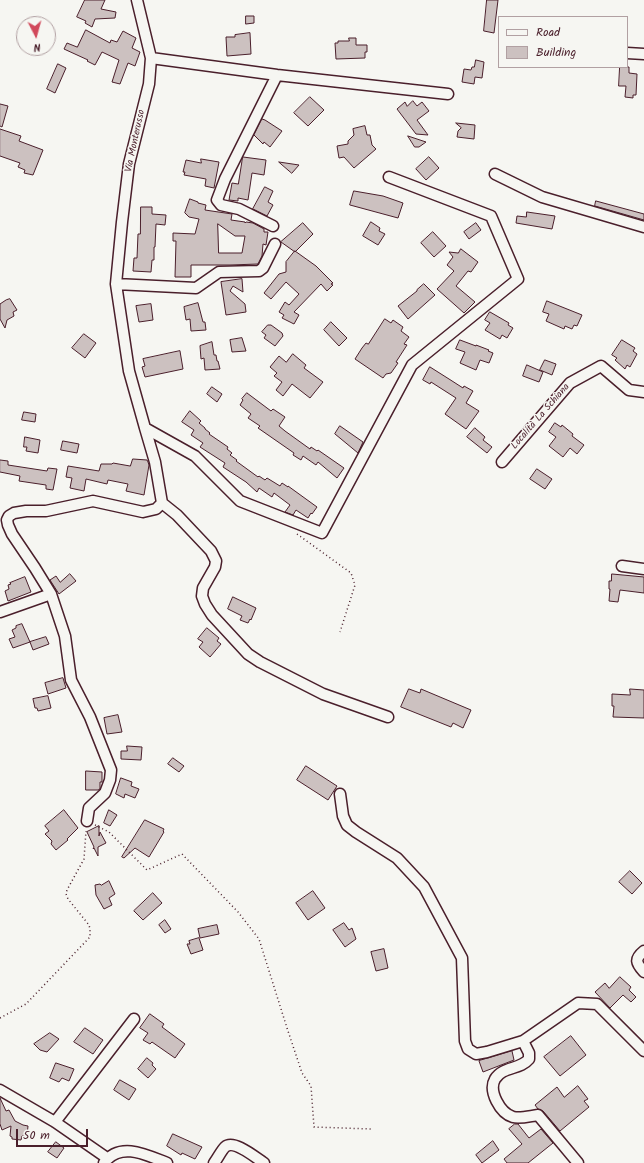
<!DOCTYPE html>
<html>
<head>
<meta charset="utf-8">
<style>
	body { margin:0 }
	#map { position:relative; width:644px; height:1163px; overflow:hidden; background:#f6f6f2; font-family:Kalam,sans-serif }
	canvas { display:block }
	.legend { position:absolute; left:498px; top:16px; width:130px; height:52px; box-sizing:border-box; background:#f6f6f2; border:1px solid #b1a0a2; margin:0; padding:5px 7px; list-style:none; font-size:12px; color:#4a1f2b }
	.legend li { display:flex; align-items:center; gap:8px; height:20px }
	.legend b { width:20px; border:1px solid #b1a0a2 }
	.north { position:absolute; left:16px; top:16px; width:40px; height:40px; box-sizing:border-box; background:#f6f6f2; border:1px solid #b1a0a2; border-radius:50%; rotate:174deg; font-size:11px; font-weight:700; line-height:16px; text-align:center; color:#4a1f2b }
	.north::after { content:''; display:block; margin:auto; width:14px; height:18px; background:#d1495b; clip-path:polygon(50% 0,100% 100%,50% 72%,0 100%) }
	.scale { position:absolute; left:16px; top:1129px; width:72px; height:18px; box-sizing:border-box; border:2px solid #4a1f2b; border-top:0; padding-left:5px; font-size:12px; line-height:14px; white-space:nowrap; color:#4a1f2b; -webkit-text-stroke:3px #f6f6f2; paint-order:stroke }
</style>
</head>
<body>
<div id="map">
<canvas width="644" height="1163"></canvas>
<ul class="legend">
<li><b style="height:5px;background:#f6f6f2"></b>Road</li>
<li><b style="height:11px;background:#ccc1c0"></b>Building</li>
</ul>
<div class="north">N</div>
<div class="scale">50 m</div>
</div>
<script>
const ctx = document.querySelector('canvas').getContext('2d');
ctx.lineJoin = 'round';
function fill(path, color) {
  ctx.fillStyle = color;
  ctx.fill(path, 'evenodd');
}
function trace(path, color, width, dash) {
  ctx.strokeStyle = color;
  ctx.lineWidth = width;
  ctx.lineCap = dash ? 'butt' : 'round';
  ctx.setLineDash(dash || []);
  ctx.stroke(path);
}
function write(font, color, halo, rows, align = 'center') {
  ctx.font = font + ' Kalam,sans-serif';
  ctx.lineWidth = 3;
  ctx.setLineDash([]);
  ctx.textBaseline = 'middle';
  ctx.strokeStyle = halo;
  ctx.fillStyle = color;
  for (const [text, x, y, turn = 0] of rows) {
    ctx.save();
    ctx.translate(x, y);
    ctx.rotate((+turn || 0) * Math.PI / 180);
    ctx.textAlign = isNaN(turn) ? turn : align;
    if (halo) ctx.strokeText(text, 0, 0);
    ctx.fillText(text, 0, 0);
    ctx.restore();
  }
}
const building = new Path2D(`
	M85 0H105L101 9 116 12 115 18 95 19 92 27 85 23 86 21 77 17Z
	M487 0H498L494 33 484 31Z
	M246 16H254V23L246 24Z
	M86 30 110 43 111 40 117 42 123 31 136 38 132 48 140 52 135 66 128 63 120 84 112 82 119 60 102 52 95 65 87 61 88 60 64 49 67 43 77 47Z
	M250 33 251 54 227 56 226 37H235V35Z
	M349 38H356V45H367V52H365V58L336 59 335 43H338V41H349Z
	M476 60 484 62 482 78 475 77 474 84 462 82 464 69 471 70 472 67H474Z
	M58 64 66 68 55 93 47 89Z
	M620 67H629V73L637 74 636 95H633V98L625 97 626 86H619Z
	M310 97 324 110 308 126 294 113Z
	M413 101 417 106 422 102 429 111 417 120 428 135 416 134 397 109 405 102 407 106Z
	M0 104 8 106 2 127 0 126Z
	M262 119 265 120 282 131 270 147 264 142 263 144 254 135Z
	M456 123 475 125 474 139 457 137 458 131 461 128Z
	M365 126 367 135H370L372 145 376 149 354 168 344 157 339 158 337 146 348 144V141L354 135 353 129Z
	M0 129 21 136 19 141 43 150 33 175 24 173 25 170 18 167 20 163 0 156Z
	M408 136 426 142 419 147H415Z
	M243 157 266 160 264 175 252 173 248 200 238 198V201L229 200 232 183 238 184Z
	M429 157 439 168 426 180 416 169Z
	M201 159 219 162 214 188 205 186 206 179 184 175 185 172H183L186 160 201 163Z
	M279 162 299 165 292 173Z
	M265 187 273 191 268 202 273 205 267 216 253 209Z
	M354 191 383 196 403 203 398 218 350 205Z
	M190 199 198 202V203L206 205 205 210 232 214 231 220 245 222V223L246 222 253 223 264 229V232H268L266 245 263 244 262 256 258 264 230 265H191V277H175L176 241H173V233L195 234 199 219 189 217 185 213ZM218 224 235 236H245L242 253H219Z
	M596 201 644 214V220L595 206Z
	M141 207H152V214L166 215 165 225 156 224 155 247H154V260H152L151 272 133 271 134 258H137L138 234H140Z
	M527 212 555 216 552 229 516 223 517 216 526 217Z
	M371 222 380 228 379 231 385 234 378 245 363 236Z
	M303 223 313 234 295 252 281 242Z
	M476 223 481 230 469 239 464 232Z
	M433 232 446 246 434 257 421 243Z
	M461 249 478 262 471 272 468 271 456 286 475 302 464 313 437 289 454 271 447 265 453 257 449 252 458 253Z
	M295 251 316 266 333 283 331 284 333 285 327 291 321 284 294 312 299 315 294 324 282 318 284 315 279 312 285 302 289 305 299 294 286 282 271 299 264 293 279 274 286 272V262Z
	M242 279 243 292 233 286 230 291 245 304 246 312 226 315 221 282Z
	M424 284 435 295 408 319 398 306 417 291V290Z
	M10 299 17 310 13 312 14 316 7 320 5 328 0 319V304L6 300Z
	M547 301 582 315 577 326 574 325 572 329 565 326 564 329 546 321 549 314 543 312Z
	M198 303 203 322H205L206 330 191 331 190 319 186 320 184 307Z
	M151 304 153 320 139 322 136 306Z
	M490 312 509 323 508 325 513 328 507 338 502 335 500 339 485 330 490 323 485 320Z
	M385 319 391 323 393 320 403 327 401 331 409 337 404 344 407 345 396 362 398 363 391 373 386 374 383 378 355 359 362 348 366 343 368 344Z
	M331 322 347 338 339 346 324 330Z
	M268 325H271L282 333 283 336 275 346 264 338 266 335 262 332Z
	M84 334 96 343 85 358 72 348Z
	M242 338 246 351 232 352 230 340Z
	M460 340 476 346V345L489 350 488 351 493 353 489 363 480 360 476 370 460 363 465 352 456 349Z
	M622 340 635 348 633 351 637 354 630 367 627 365 625 369 615 360 617 358 612 355Z
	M212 342 214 355H216L217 361H218L220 369 205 370 204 358 201 359 200 346Z
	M180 351 183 369 145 377 142 367 145 366 143 359Z
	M293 354 306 365 304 368 323 382 310 398 292 384 283 396 276 390 282 382 274 376 277 373 270 367 279 356 286 362Z
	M545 360 556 364 552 375 540 370Z
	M527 365 543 372 539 382 523 376Z
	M430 367 449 379 463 388 464 386 473 391 466 403 479 411 466 429 445 414 456 398 431 382 430 384 423 380Z
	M212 387 222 394 217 402 207 394Z
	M247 393 271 411 273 409 285 417 279 426 285 431 310 449 311 447 317 451 318 450 344 468 337 478 318 462 316 465 303 456 301 460 293 455 294 453 258 428 260 426 248 418 251 414 240 405 243 400 242 399Z
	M190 411 201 421 199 423 205 428V429L210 433 209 434 228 447 227 449 232 453 230 455 237 460 236 461 258 477 259 476 265 480 267 478 280 486 282 483 288 487V486L317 507 312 514 311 513 308 518 296 510 293 515 285 512 290 505 274 493 272 497 259 488 257 492 246 482 223 467 225 463 200 447 203 443 191 435 194 430 182 422Z
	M24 412 36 414 35 422 22 420Z
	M555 423 561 427 562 425 573 434 572 436 584 445 577 454 570 448 563 457 549 446 556 437 549 432Z
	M340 426 363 442 358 453 335 434Z
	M475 428 485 437 483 440 492 447 487 453 467 437Z
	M25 437 40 440 38 453 26 451 27 447H24Z
	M63 441 79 444 77 453 61 450Z
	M133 459 147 460 148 462 149 465 144 495 126 491 128 484 108 480 107 484 86 479 84 491 70 488 72 478 66 477 68 466 99 471 101 464H112L113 463 130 466Z
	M0 460 8 461V465L47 471 48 468 57 469 53 490 46 489V485L19 481 20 476 0 472Z
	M537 469 552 479 545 489 530 479Z
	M70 574 76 581 59 594 50 580 56 576 60 582Z
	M612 574 644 577V593L620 590 618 602 609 601 610 589H609V581H611Z
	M25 577 31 592 8 601 5 591 9 589 8 585 11 584 10 583Z
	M233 597 256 608 251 620 250 619 248 623 240 620 242 616 228 609Z
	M22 624 30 642 13 648 9 639 15 637 12 630 16 628V626Z
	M207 628 219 638 217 641 221 644 210 657 199 647 203 642 198 639Z
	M46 637 49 644 33 650 30 642Z
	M63 678 66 688 48 694 45 683Z
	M409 689 420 693 421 689 471 710 463 728 453 723 451 727 401 707Z
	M630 689 644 690V718L613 717 614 706H612V694L630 695Z
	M48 696 51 708 38 711 37 708H35L33 699Z
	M118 715 122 732 107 734 104 718Z
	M127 746 142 747 141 760 121 759V751H127Z
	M173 758 184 766 179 772 168 764Z
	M306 766 337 786 328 800 297 780Z
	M86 771 102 772V782H100V789L98 790H86Z
	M121 778 132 782 131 786 139 789 135 798 125 794 124 798 116 794Z
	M64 810 78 828 67 839 68 840 56 850 51 844 52 841 45 834 49 831 45 826Z
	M109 810 117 815 110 826 104 823Z
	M145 820 164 829 163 831 164 832 149 857 135 848 124 858 122 857Z
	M99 826V836L100 832 106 843 98 847V856L94 848 93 849 94 847 87 832Z
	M630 871 642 883 632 894 619 882Z
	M109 881 115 894 109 898 112 905 104 909 96 895 95 885 100 884 101 885Z
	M313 891 325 908 308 920 296 903Z
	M153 893 162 903 143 920 134 911Z
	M165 920 171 929 165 933 159 925Z
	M344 923 349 930 352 928 356 939 345 947 333 930Z
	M217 925 219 934 200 938 198 929Z
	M199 938 203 950 191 954 187 944H190L189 941Z
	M384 949 388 968 376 971 371 952Z
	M620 977 631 987 629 990 636 997 631 1002 623 995 610 1008 595 992 605 983 609 988Z
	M150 1014 164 1024 162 1027 185 1044 175 1058 152 1042 150 1044 143 1040 148 1033 140 1028Z
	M85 1028 103 1040 93 1054 74 1042Z
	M50 1033 59 1039 47 1052 40 1050 34 1044Z
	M571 1036 586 1055 560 1076 544 1057Z
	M512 1051 514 1060 483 1072 479 1061Z
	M147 1058 153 1063 152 1065 156 1069 148 1078 138 1069Z
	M56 1063 74 1069 69 1081 62 1078 59 1082 50 1078Z
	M120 1080 136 1089 129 1100 114 1090Z
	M578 1086 588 1099 584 1101 589 1107 560 1131 543 1111 538 1109 535 1105 557 1087 564 1097Z
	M0 1098 6 1111 9 1110 15 1121 23 1125 28 1126 27 1136H22L21 1140 12 1139V1137L10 1136 11 1126 2 1130 0 1124Z
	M515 1124H518L529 1138 541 1129 553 1143 528 1163H507L504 1159 522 1144 509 1129Z
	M173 1134 202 1147 195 1159 182 1153 181 1155 167 1146Z
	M493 1141 499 1150 482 1163 476 1155Z
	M56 1142 64 1148 57 1158 48 1152Z`);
const path = new Path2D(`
	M297 534 351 573 355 585 340 632
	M95 825 109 832 147 870 182 854 238 912 259 939 287 1028 302 1073 311 1086 314 1127 371 1129
	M0 1018 26 1004 90 937V929L89 925 68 899 66 894 67 890 84 859 86 831`);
const minor = new Path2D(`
	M137 0 151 58 149 84 129 164 122 222 116 284 129 371 145 428 195 456 240 501 322 533 412 365 518 279 491 216 389 177
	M627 53 644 54
	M151 58 277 75 448 94
	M495 174 542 197 644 227
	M273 226 239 209 221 205 217 200 225 179 277 75
	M116 284 196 288 219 272 259 271 263 268 275 244
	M502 462 570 383 601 366 629 390 644 392
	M162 503 177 515 211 551 216 561 215 567 203 588 202 596 205 604 212 615 248 654 260 662 323 694 388 717
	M622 566 644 569
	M51 594 65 636 71 680 90 717 111 770 110 780 105 793 89 808 87 821
	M0 612 51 594 35 568 12 534 8 525 7 520 9 516 14 513 26 511H46L93 501 143 512 156 509 162 503 155 462 145 428
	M340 794 343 816 347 825 356 832 397 858 424 887 462 958 465 1041 468 1049 476 1054 487 1052 523 1041 578 1003 597 1004 644 1051
	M644 951C634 959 636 963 644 972
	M523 1041 529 1053V1059C520 1070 503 1066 495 1079 488 1091 500 1113 513 1117 520 1119 530 1116 538 1115L578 1163
	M0 1090 55 1122 107 1158
	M55 1122 134 1019
	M104 1163C120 1141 147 1155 167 1163
	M214 1163C218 1158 221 1151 225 1147 234 1139 256 1158 264 1163`);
const streetNames = [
	["Via Monterusso",136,141,-78],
	["Località La Schiana",541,417,-49]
];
fill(building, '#ccc1c0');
trace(building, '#4a1f2b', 1);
trace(minor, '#4a1f2b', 13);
trace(path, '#4a1f2b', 1.5, [1, 3]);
trace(minor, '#f6f6f2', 10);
write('10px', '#4a1f2b', '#f6f6f2', streetNames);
</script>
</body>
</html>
